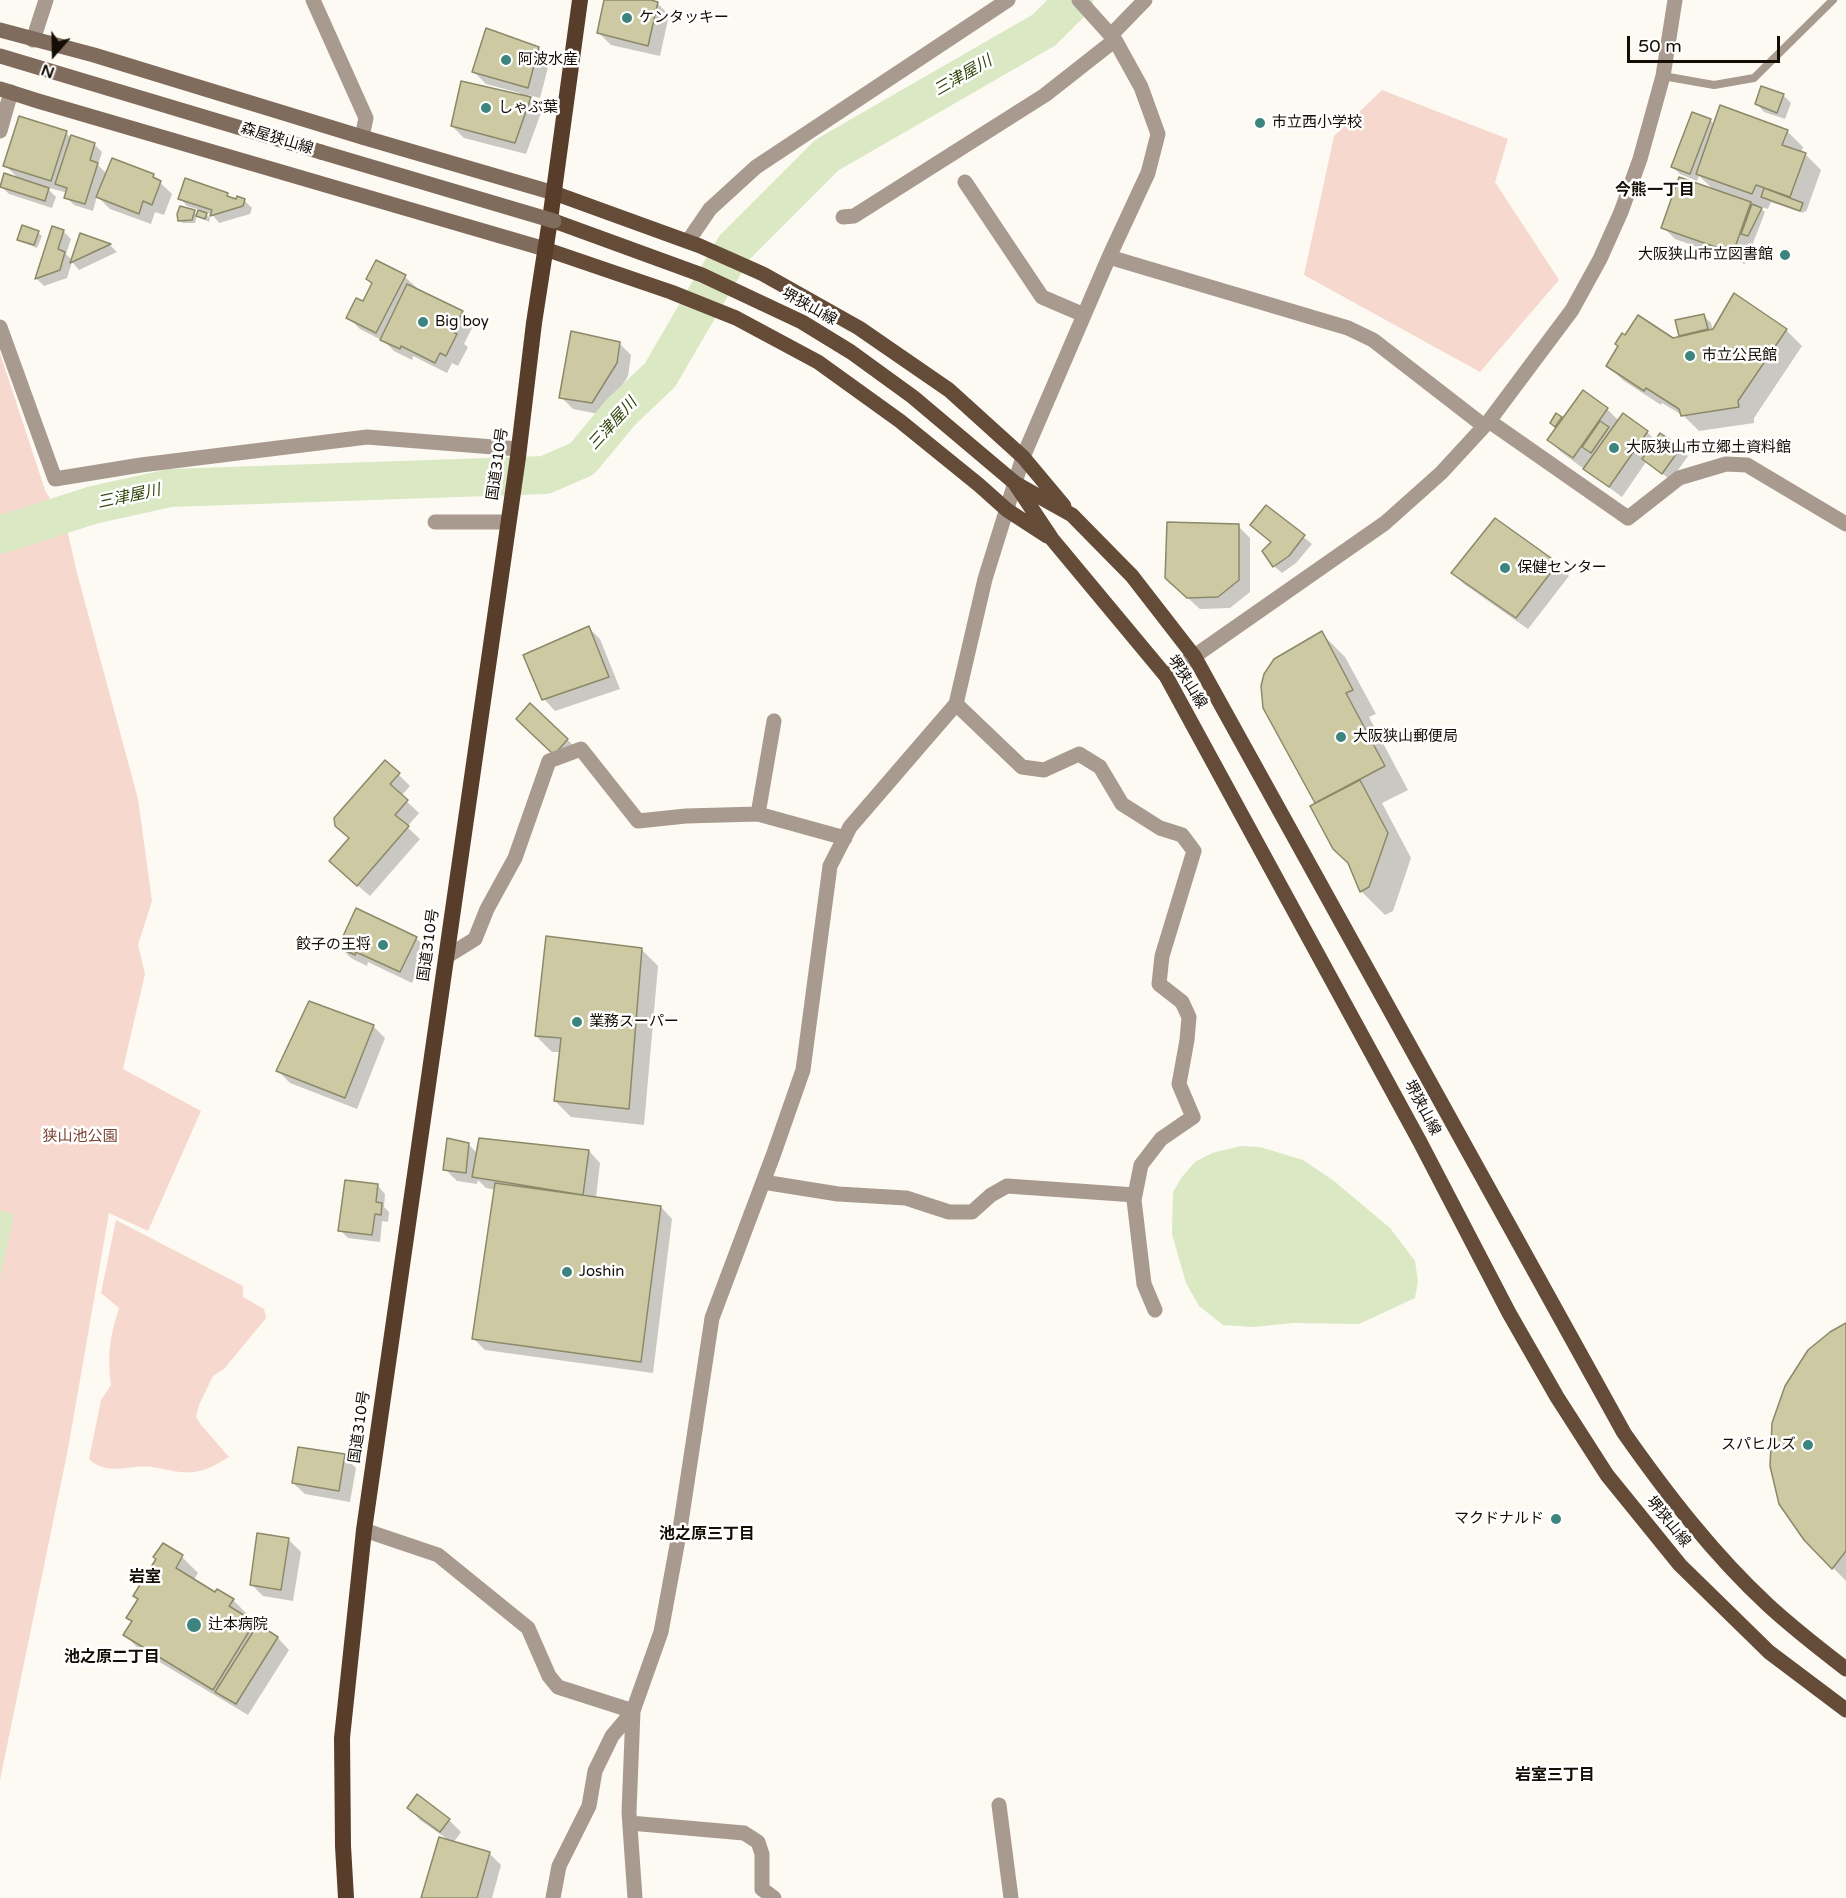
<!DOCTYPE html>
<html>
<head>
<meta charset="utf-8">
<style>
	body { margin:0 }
	#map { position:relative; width:1846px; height:1898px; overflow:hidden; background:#fdfaf3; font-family:"Varela Round",sans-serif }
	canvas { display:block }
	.north { position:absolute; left:24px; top:24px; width:60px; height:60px; -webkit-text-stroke:4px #fff; paint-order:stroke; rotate:200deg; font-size:16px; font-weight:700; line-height:24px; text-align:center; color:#130d04 }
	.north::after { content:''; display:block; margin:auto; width:21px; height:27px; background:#130d04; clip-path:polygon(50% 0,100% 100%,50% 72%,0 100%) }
	.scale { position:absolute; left:1627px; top:36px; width:153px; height:27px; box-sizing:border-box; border:3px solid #130d04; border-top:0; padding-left:8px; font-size:18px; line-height:21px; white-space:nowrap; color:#130d04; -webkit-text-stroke:4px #fff; paint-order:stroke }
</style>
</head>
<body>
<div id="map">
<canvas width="1846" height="1898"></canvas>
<div class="north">N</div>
<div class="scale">50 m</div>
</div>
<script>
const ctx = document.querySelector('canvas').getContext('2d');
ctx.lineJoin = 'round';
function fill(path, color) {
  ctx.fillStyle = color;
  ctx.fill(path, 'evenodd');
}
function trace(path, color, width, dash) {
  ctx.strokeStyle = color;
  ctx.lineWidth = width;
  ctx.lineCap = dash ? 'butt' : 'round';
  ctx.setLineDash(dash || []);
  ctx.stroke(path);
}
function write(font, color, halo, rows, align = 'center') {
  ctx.font = font + ' "Varela Round","Noto Sans JP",sans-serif';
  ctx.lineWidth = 5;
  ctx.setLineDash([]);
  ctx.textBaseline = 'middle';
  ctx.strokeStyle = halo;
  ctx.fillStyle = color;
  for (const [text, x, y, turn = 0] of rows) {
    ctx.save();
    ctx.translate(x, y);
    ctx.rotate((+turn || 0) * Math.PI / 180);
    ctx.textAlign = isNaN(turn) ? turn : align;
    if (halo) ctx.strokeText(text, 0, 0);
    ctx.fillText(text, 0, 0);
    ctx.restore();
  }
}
const green = new Path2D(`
	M1382 90 1508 139 1495 182 1559 280 1480 372 1304 275 1334 136Z
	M0 353 45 490 67 529 77 573 138 799 152 901 138 945 145 974 123 1069 201 1111 148 1231 109 1213 68 1449 0 1780Z
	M116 1220 243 1286V1297L264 1309 266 1318 224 1369 213 1376 199 1405 196 1417 201 1425 229 1457C217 1464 208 1470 194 1472 179 1474 167 1469 152 1467 130 1464 107 1477 89 1459L101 1400 111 1385C107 1353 110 1338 119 1308L101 1293Z`);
const water = new Path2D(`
	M1241 1146 1260 1147 1303 1160 1334 1181 1390 1228 1415 1261 1418 1281 1415 1298 1359 1324 1293 1323 1253 1327 1223 1325 1199 1306 1186 1283 1172 1234 1173 1192 1182 1177 1195 1162 1212 1153Z
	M0 1210 14 1214 0 1278Z`);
const shadow = new Path2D(`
	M605 0H645L657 3 669 15 660 56 611 45 599 33Z
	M539 48 550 60 540 98 528 95 542 110 526 154 464 138 452 126 520 96V93L486 84 474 72Z
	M1783 95 1791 103 1785 119 1764 112 1757 104Z
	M1710 120 1715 125 1787 131 1803 147 1801 153 1805 154 1821 170 1806 212 1804 211 1803 213 1771 202 1768 209 1758 206 1765 212 1745 264 1675 239 1663 227 1715 191 1699 176 1697 181 1680 174 1673 167Z
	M66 133 71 138 94 144 102 152 98 165 107 174 153 176 172 194 164 215 155 212 151 224 110 209 97 196 93 211 74 205 66 197 68 193 46 187 56 197 52 208 9 194 1 186 20 180 5 165Z
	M227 195 231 199 244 200 252 208 250 214 219 223 212 214 204 212 210 218 209 222 198 216 200 210 187 206 180 198Z
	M194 212 197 215 195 223H183L179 220Z
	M53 228 63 231 71 239 66 254 73 261 81 235 110 245 117 252 79 270 72 262 67 278 44 286 37 279Z
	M38 233 42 236 37 248 22 242 19 239Z
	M405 277 417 288 416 290 462 313 474 324 464 344 468 347 458 366 452 363 447 373 413 356 412 360 394 351 385 342 360 329 348 317 364 303 373 285 367 279Z
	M1704 316 1711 323 1713 332 1786 330 1802 346 1754 418V423L1699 431 1684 416 1662 403 1661 405 1624 381 1608 366 1683 338 1680 335Z
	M619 343 631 355 628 376 604 415 573 409 561 397Z
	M1583 392 1607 409 1619 421 1623 415 1647 432 1656 441 1661 435 1688 456 1671 480 1646 462 1622 497 1561 452 1549 440 1558 428 1555 426 1557 415 1563 420Z
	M1267 507 1312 544 1296 563 1282 573 1274 566 1272 543 1252 525Z
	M1238 526 1250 538V592L1230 608 1200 609 1179 590Z
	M1557 564 1569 576 1528 629 1464 584 1453 573Z
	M589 628 600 639 620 689 555 711 544 699Z
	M1321 633 1345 657 1376 714 1369 717 1408 790 1382 803 1411 858 1393 911 1385 915 1361 891 1350 864 1264 707Z
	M530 705 575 747 562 761Z
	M398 774 410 786 401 796 419 813 407 827 420 839 370 896 343 873 350 839 336 825Z
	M416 938 428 950 412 983 368 962 367 966 351 958 339 946Z
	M642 950 658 966 644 1125 571 1117 555 1101 561 1052H552L536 1036Z
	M373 1026 385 1038 357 1109 290 1083 278 1071Z
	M468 1144 478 1154 589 1151 600 1163 596 1198 661 1207 672 1219 653 1373 485 1350 473 1338 496 1190 486 1188 478 1180 477 1184 457 1181 445 1169Z
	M378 1186 385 1194 384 1207 389 1212 388 1222 382 1221 380 1242 348 1238 340 1230Z
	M1846 1325V1581L1805 1539Z
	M344 1456 356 1468 350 1502 305 1494 293 1483Z
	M289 1540 301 1552 293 1601 263 1596 251 1584Z
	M163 1545 182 1557 198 1573 193 1581 216 1594 233 1600 249 1616 247 1619 278 1638 289 1650 248 1715 141 1651 125 1635 133 1622 128 1618 139 1600Z
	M409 1808 449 1820 461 1832 453 1843 489 1853 501 1865 492 1898H423L450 1841 420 1820Z`);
const river = new Path2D(`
	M0 535 93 505 170 488 545 475 582 459 621 412 660 375 734 248 827 155 1044 30 1074 0`);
const building = new Path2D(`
	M604 0H651L658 2 648 46 597 33Z
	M486 28 539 47 528 88 472 72Z
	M461 81 531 97 515 143 451 126Z
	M1761 86 1784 94 1777 113 1755 104Z
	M1720 105 1788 130 1782 145 1806 153 1790 197 1756 185 1752 194 1696 174Z
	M1692 112 1711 119 1690 174 1671 167Z
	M19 116 67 131 51 181 3 166Z
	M71 135 95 143 90 160 98 163 85 204 64 198 67 188 55 184Z
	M112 158 154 174 153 177 161 181 152 205 143 201 139 214 96 197Z
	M4 173 49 188 45 201 0 187Z
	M1679 177 1751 202 1733 253 1661 228Z
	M185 178 228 193 227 196 236 199 237 196 245 199 243 206 210 216 212 210 178 199Z
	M1764 188 1803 203 1800 211 1761 197Z
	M1752 204 1762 208 1748 236 1741 234Z
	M180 206 195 210 192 220 178 221 177 214Z
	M198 210 207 213 205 219 196 216Z
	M22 225 39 231 34 245 17 240Z
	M52 226 64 230 58 249 65 252 60 270 35 279Z
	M80 233 111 244 70 263Z
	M376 260 406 275 376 333 346 318 356 298 363 301 372 283 366 279Z
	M407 284 463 311 453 332 457 334 446 356 440 353 435 363 401 346 400 349 380 340Z
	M1734 293 1787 329 1738 401 1739 407 1681 416 1679 409 1646 388 1644 391 1606 366 1618 346 1615 344 1622 333 1625 335 1638 315 1673 338 1713 329Z
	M1704 314 1708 329 1679 336 1675 320Z
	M571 331 620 342 617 363 592 403 559 398Z
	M1583 390 1608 408 1573 458 1547 440Z
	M1556 413 1562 417 1555 427 1550 423Z
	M1623 413 1648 431 1609 487 1583 469Z
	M1600 421 1609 427 1591 453 1582 447Z
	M1660 433 1681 447 1662 474 1642 459Z
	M1266 505 1305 535 1289 556 1273 567 1262 551 1271 542 1250 525Z
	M1495 518 1558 563 1516 618 1451 573Z
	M1167 522 1239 524V580L1218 597 1187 598 1165 578Z
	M589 626 609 677 542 700 523 655Z
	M1322 631 1353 690 1346 693 1385 766 1315 803 1263 708 1261 686 1264 674 1274 659Z
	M530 703 568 739 554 755 516 719Z
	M385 760 400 773 390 784 408 800 395 815 409 826 357 886 329 861 349 838 335 826 334 818Z
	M1360 780 1388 833 1369 887 1360 892 1348 863 1333 849 1310 806Z
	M356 908 417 937 400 972 356 952 355 955 338 947Z
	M546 936 642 948 629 1109 554 1101 561 1038 535 1036Z
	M309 1001 374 1025 345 1098 276 1071Z
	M447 1138 469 1143 466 1173 443 1170Z
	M479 1138 589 1150 583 1195 472 1177Z
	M345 1180 378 1184 376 1202 382 1203 381 1215 375 1214 372 1235 338 1231Z
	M495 1183 661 1206 641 1362 472 1339Z
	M1846 1323V1551L1832 1569 1804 1540 1779 1504 1770 1466 1772 1423 1785 1386 1808 1350 1830 1332Z
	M298 1447 345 1454 339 1491 292 1483Z
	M257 1533 289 1538 281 1590 250 1585Z
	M163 1543 183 1555 176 1568 215 1592 217 1589 234 1599 229 1606 255 1622 213 1690 123 1635 132 1621 126 1618 138 1599 133 1596 156 1559 153 1557Z
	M258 1624 278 1637 236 1704 215 1692Z
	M417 1794 450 1819 440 1832 407 1808Z
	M439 1837 490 1852 477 1898H421Z`);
const service = new Path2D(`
	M1663 76 1714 85 1754 78 1833 0`);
const minor = new Path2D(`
	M313 0 366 118 362 137
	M1111 35 1145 0
	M33 40 46 0
	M0 131 11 92
	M965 182 1042 297 1084 315
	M843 217 854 216 1045 95 1115 40
	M688 241 710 209 756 167 1008 0
	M1109 257 1348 328 1373 340 1484 426
	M0 327 55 479 141 465 367 437 519 449
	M1489 421 1628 518 1679 478 1726 464 1747 465 1846 524
	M435 522H507
	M956 704 1022 767 1044 770 1079 754 1100 767 1122 804 1160 828 1182 835 1194 851 1162 956 1159 984 1182 1002 1189 1017 1187 1040 1179 1084 1193 1117 1161 1139 1141 1165 1134 1200 1144 1284 1155 1310
	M758 814 774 721
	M446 957 475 939 487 909 515 858 549 761 581 749 638 821 686 816 758 814 845 838
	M763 1182 838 1194 906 1198 949 1212H972L991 1195 1007 1186 1135 1195
	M364 1530 438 1555 528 1628 549 1676 558 1687 633 1711
	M999 1805 1011 1898
	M630 1823 744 1833 758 1842 762 1854V1889L774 1898
	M553 1898 559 1866 589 1806 595 1771 612 1736 633 1711
	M635 1898 629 1812 633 1711 661 1632 680 1529 712 1318 774 1153 803 1070 830 866 850 827 956 704 985 579 1023 457 1109 257 1148 173 1158 134 1141 87 1115 40 1079 0`);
const tertiary = new Path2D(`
	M1166 676 1385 523 1441 473 1489 421 1572 310 1600 259 1621 212 1640 159 1663 76 1675 0`);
const secondary = new Path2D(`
	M0 30 94 55 362 137 554 193
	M0 56 321 152
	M0 89 38 101 545 249`);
const primary = new Path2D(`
	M554 193 700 246 763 274 859 328 949 390 1023 457 1064 506
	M554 221 702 275 802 322 851 352 913 397 1015 483 1072 515 1132 576 1194 656 1624 1433C1667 1494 1713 1554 1768 1605 1793 1628 1820 1649 1846 1669
	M545 249 671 292 736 318 818 362 900 421 979 485 1007 510 1047 536
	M1016 485 1052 539 1166 676 1420 1142 1509 1313 1557 1397 1607 1475 1680 1565 1769 1652 1846 1710`);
const trunk = new Path2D(`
	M346 1898 343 1846 342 1738 364 1530 518 457 534 323 550 220 580 0`);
const secondaryBridge = new Path2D(`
	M321 152 554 221`);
const markers = [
	[627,18,6,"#3c847e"],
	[506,60,6,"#3c847e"],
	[486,108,6,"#3c847e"],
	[1260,123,6,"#3c847e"],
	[1785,255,6,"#3c847e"],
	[423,322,6,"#3c847e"],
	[1690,356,6,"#3c847e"],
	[1614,448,6,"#3c847e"],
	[1505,568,6,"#3c847e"],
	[1341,737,6,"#3c847e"],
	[383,945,6,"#3c847e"],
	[577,1022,6,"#3c847e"],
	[567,1272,6,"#3c847e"],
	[1808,1445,6,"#3c847e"],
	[1556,1519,6,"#3c847e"],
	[194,1625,8,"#3c847e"]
];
const poiNames = [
	["ケンタッキー",639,18],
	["阿波水産",518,60],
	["しゃぶ葉",498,108],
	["市立西小学校",1272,123],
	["大阪狭山市立図書館",1773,255,"right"],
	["Big boy",435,322],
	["市立公民館",1702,356],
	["大阪狭山市立郷土資料館",1626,448],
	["保健センター",1517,568],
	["大阪狭山郵便局",1353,737],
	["餃子の王将",371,945,"right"],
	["業務スーパー",589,1022],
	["Joshin",579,1272],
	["スパヒルズ",1796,1445,"right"],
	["マクドナルド",1544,1519,"right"],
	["辻本病院",208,1625]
];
const streetNames = [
	["森屋狭山線",277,139,17],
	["堺狭山線",809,307,29],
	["国道310号",498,464,-82],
	["堺狭山線",1187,682,58],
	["国道310号",429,945,-82],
	["堺狭山線",1422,1108,62],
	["国道310号",360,1427,-82],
	["堺狭山線",1668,1522,51]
];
const parkNames = [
	["狭山池公園",80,1137]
];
const waterNames = [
	["三津屋川",963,76,-30],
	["三津屋川",613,424,-48],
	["三津屋川",129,497,-12]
];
const neighbourhoodNames = [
	["今熊一丁目",1655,191],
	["池之原三丁目",707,1535],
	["岩室",145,1578],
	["池之原二丁目",112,1658],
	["岩室三丁目",1555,1776]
];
fill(green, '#f7d8cf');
fill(water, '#dae8c3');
fill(shadow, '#0003');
trace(river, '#dae8c3', 38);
fill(building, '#cdc9a3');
trace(building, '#8c8969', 1.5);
trace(service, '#a89a8f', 8);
trace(minor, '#a89a8f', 15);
trace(tertiary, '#a89a8f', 15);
trace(secondary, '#806c5c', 15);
trace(primary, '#644c39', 15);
trace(trunk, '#583e2a', 16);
trace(secondaryBridge, '#806c5c', 15);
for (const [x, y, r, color] of markers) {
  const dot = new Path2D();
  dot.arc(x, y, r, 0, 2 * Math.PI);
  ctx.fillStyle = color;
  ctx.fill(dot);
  trace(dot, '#fff', 2);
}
write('15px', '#130d04', '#fff', poiNames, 'left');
write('15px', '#130d04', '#fff', streetNames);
write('15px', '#794231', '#fff', parkNames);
write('italic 16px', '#33430a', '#fff', waterNames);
write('bold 16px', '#130d04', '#fff', neighbourhoodNames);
</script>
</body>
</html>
